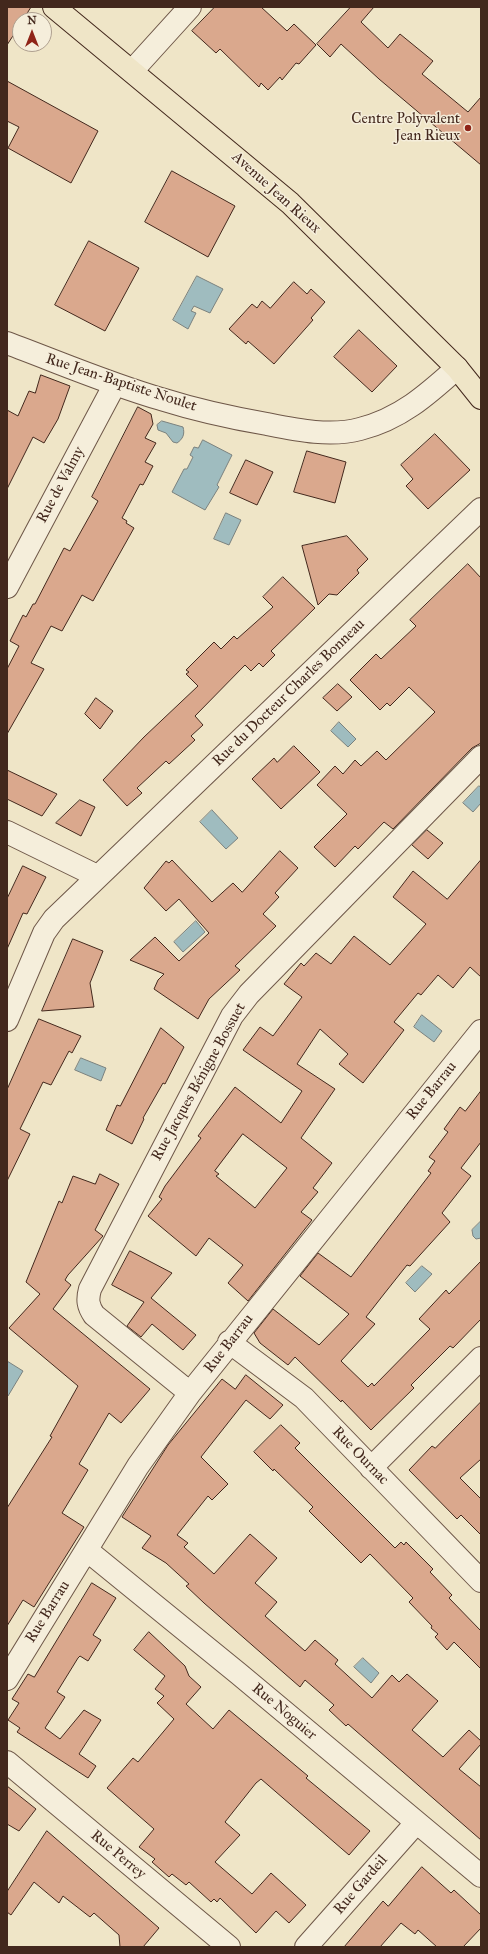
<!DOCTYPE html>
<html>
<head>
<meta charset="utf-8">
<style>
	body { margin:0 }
	#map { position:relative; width:488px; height:1954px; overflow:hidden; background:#efe5c7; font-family:"IM FELL Great Primer",serif }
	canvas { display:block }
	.frame { position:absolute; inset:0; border:8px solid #43281d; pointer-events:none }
	.north { position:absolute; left:12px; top:12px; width:40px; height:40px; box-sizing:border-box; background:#f5eedb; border:1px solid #ae9f8f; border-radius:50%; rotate:0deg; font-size:11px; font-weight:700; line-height:16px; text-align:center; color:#43281d }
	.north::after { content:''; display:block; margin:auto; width:14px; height:18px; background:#8f2418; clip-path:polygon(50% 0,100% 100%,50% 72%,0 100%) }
</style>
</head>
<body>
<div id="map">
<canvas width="488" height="1954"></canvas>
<div class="frame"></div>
<div class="north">N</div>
</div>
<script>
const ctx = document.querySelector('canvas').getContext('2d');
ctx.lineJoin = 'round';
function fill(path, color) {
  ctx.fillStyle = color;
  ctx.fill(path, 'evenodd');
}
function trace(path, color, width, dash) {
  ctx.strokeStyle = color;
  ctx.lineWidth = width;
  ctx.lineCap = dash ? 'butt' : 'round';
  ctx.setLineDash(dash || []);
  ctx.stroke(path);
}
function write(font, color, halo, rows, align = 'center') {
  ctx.font = font + ' "IM FELL Great Primer",serif';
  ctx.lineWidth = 3;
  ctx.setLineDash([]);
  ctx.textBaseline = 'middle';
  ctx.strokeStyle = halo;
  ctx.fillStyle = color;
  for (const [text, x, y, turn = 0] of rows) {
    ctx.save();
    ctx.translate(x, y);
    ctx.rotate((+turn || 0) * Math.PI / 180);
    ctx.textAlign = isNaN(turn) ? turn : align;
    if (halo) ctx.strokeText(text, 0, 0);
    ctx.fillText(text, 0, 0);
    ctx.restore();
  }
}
const water = new Path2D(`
	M197 276 223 289 210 313 194 306 191 311 196 313 188 329 173 320Z
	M162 421 183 427C185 434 183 439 177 443L173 442 166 433 158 430 157 425Z
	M203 440 232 455 217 485 219 487 205 510 172 492 184 469H187L193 457 190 455 194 447 198 448Z
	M226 513 241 520 229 545 214 539Z
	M339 722 356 739 348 747 331 731Z
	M479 786 481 787V803L473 812 463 803Z
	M212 810 238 838 226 849 200 822Z
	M196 921 205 932 183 952 174 942Z
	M422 1015 442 1031 434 1042 414 1027Z
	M81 1058 106 1068 101 1081 75 1070Z
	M481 1221V1238L476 1239 473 1236 472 1230Z
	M422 1266 432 1274 415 1292 406 1283Z
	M7 1361 23 1371 8 1396 7 1395Z
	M363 1658 379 1673 371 1683 354 1667Z`);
const building = new Path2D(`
	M7 7H31L23 20H20V25L7 45Z
	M215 7H261L287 31 294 24 316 45 299 64 296 63 282 80 280 77 268 90 261 83 259 87 220 49 216 53 192 31Z
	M351 7H374L361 22 388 48 400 34 433 61 422 74 468 112 481 97V165L379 79 341 44 330 57 317 44Z
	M7 81 98 131 71 183 8 148 19 127 7 121Z
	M172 171 235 206 208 257 145 222Z
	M89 241 139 268 105 331 55 305Z
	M294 282 307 294 311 289 325 302 311 318 313 320 274 364 248 341 246 344 229 329 252 304 257 308 262 301 270 308Z
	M359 330 397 366 372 392 334 357Z
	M41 375 70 386 58 419 44 443 33 437 7 489V410L18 416 29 391 35 393Z
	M138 407 151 414 153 424 145 438 156 443 145 462 153 466 143 485 140 484 122 518 127 521 126 523 134 528 93 601 82 595 62 631 51 626 31 663 44 669 7 734V669L19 646 10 641 23 615 26 617 33 604H35L64 548 70 551 98 501 92 497Z
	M435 434 470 470 428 509 406 486 413 479 401 465Z
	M307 451 346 462 335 503 294 492Z
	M246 460 273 472 257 505 230 493Z
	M347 536 368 559 357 570 359 573 337 595 329 594 318 605 302 546Z
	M468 564 481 578V743L472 748 393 829 384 822 358 849 355 846 335 867 314 847 347 814 317 785 335 766 343 774 355 760 361 766 377 751 386 760 435 712 409 687 390 706 387 703 380 710 350 680 376 654 381 659 416 626 410 620Z
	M283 577 315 608 271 651 275 655 263 667 259 663 251 671 245 665 195 716 203 725 191 736 195 740 169 764 166 761 137 788 142 793 127 806 103 780 144 737 198 686 186 674 189 672 186 670 214 642 221 649 234 636 237 639 273 607 263 597Z
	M338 684 352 697 337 711 323 698Z
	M96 698 113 711 100 729 85 714Z
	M294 746 320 772 281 809 252 779 274 758 277 762Z
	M7 770 57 794 42 816 7 799Z
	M80 800 95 807 81 836 56 823Z
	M427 830 443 843 428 859 412 845Z
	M280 851 298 868 275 893 279 897 263 914 276 926 235 966 240 970 209 999 198 1019 154 989 158 980 164 974 130 960 155 937 179 961 209 933 179 899 166 911 144 888 166 861 169 863 172 860 212 902 233 883 242 892Z
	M481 860V977L470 967 453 988 438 975 421 995 418 993 394 1022 404 1030 363 1083 339 1064 348 1054 320 1029 297 1064 335 1089 301 1138 332 1163 313 1188 318 1192 301 1212 312 1220 248 1301 228 1283 243 1265 209 1238 196 1256 148 1216 162 1199 159 1197 165 1186 201 1138 198 1136 235 1087 281 1123 302 1091 243 1050 260 1027 273 1036 302 997 284 984 301 963 304 966 316 953 331 964 354 936 390 965 426 924 393 897 413 871 447 899ZM243 1134 287 1168 255 1208 216 1176 219 1174 215 1171Z
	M23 866 46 877 27 914 23 913 7 949V899Z
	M73 939 103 951 90 983 94 1007 42 1011Z
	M39 1019 81 1036 72 1053 69 1051 51 1085 43 1082 20 1129 30 1134 7 1181V1090Z
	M161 1028 184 1047 165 1084 163 1083 143 1118 144 1119 132 1144 106 1130 117 1105 120 1106Z
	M481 1091V1142L461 1168 471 1176 442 1213 450 1222 410 1266 407 1265 384 1294 366 1317 375 1324 341 1361 368 1387 372 1383 374 1386 430 1329 419 1319 446 1290 449 1294 481 1261V1319L453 1348 450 1346 411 1385 414 1388 371 1430 342 1400 341 1402 295 1357 288 1365 260 1343 254 1333 273 1309 319 1345 349 1314 300 1276 318 1253 351 1277 431 1173 428 1171 435 1161 429 1157 448 1132 444 1129 460 1107 465 1111Z
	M100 1174 119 1184 95 1230 103 1236 68 1275 65 1280 71 1285 53 1309 150 1389 121 1423 109 1413 79 1464 88 1470 62 1513 84 1527 34 1607 23 1600 7 1626V1508L52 1437 50 1436 78 1386 9 1328 40 1294 26 1282 59 1201 62 1203 73 1176 95 1184Z
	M130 1251 172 1273 151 1298 196 1335 183 1350 152 1324 141 1337 127 1326 144 1302 112 1285Z
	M246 1375 283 1405 270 1419 246 1400 201 1457 228 1484 212 1500 208 1496 177 1535 188 1543 184 1547 214 1574 250 1534 277 1558 255 1583 277 1602 265 1616 305 1651 315 1640 338 1660 335 1664 372 1698 392 1675 399 1682 407 1674 438 1701 412 1730 443 1757 469 1730 481 1741V1744L459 1769 481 1787V1840L348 1724 346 1726 329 1710 334 1705 305 1680 300 1687 204 1603 186 1586 189 1584 166 1563 142 1548 151 1536 122 1517 168 1445 222 1379 235 1389Z
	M481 1402V1459L460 1478 481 1499V1535L461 1515 457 1519 409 1470 432 1446 435 1448Z
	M281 1425 300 1443 295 1448 395 1548 401 1542 404 1545 406 1542 433 1569 430 1572 452 1595 449 1598 481 1631V1669L454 1642 447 1650 435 1637 438 1634 431 1628 432 1626 409 1602 413 1598 370 1554 361 1563 309 1511 313 1507 274 1469 273 1471 254 1452Z
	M92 1583 116 1598 93 1635 101 1640 88 1661 80 1656 78 1658 57 1692 65 1697 45 1728 60 1739 84 1710 101 1720 79 1754 96 1766 88 1778 17 1732 20 1728 8 1720 19 1703 12 1699 28 1674 34 1677Z
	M149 1632 185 1666 189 1676 201 1687 186 1704 213 1729 229 1710 308 1776 306 1778 370 1831 349 1855 261 1779 256 1783 225 1822 240 1835 215 1862 252 1894 271 1873 306 1905 289 1923 276 1911 256 1933 220 1898 217 1902 214 1899 211 1902 189 1882 186 1885 172 1874 169 1877 152 1862 155 1859 139 1847 154 1829 107 1788 133 1758 138 1762 174 1719 157 1703 164 1696 155 1689 165 1676 134 1650Z
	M7 1786 36 1809 19 1831 7 1824Z
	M47 1831 159 1928 143 1947H120L119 1935 94 1913 90 1917 63 1896 59 1903 34 1882 11 1915 7 1912V1892Z
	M422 1867 451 1893 454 1890 481 1915V1928L463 1947H437L418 1930 415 1934 401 1923 380 1947H344L383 1901 388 1906Z`);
const minor = new Path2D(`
	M132 71 190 7
	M7 343C58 362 109 384 161 399 196 410 232 418 267 424 297 430 330 437 360 429 400 419 427 395 457 368
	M7 587 115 384
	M7 832 97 876
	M7 1020 44 933 54 919 481 509
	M229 1342 304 1398 481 1581
	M190 1393 94 1315C88 1306 87 1300 90 1289L232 1016 249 994 481 757
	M371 1468 481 1358
	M86 1551 94 1556 239 1674 481 1876
	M7 1679 138 1466 190 1393 481 1031
	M7 1762 229 1947
	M306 1947 416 1823`);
const major = new Path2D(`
	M54 7 290 203 457 368 481 398`);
const markers = [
	[468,128,4,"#8f2418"]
];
const poiNames = [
	["Centre Polyvalent",460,119],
	["Jean Rieux",460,136]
];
const streetNames = [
	["Avenue Jean Rieux",276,193,42],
	["Rue Jean-Baptiste Noulet",121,383,18],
	["Rue de Valmy",61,485,-62],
	["Rue du Docteur Charles Bonneau",289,693,-44],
	["Rue Jacques Bénigne Bossuet",199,1082,-61],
	["Rue Barrau",432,1091,-51],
	["Rue Barrau",229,1344,-52],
	["Rue Ournac",360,1456,46],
	["Rue Barrau",48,1612,-58],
	["Rue Noguier",284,1712,40],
	["Rue Perrey",118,1855,40],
	["Rue Gardeil",361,1885,-49]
];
fill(water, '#9fbcbf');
trace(water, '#7a817e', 1);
fill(building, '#daa88d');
trace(building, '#43281d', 1);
trace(minor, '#6e5748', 24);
trace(major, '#43281d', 24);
trace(minor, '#f5eedb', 22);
trace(major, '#efe5c7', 22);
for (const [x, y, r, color] of markers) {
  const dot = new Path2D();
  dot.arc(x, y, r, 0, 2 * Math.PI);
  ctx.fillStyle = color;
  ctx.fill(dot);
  trace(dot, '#f5eedb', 1.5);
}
write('15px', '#43281d', '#f5eedb', poiNames, 'right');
write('15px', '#43281d', '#f5eedb', streetNames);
</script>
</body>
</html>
